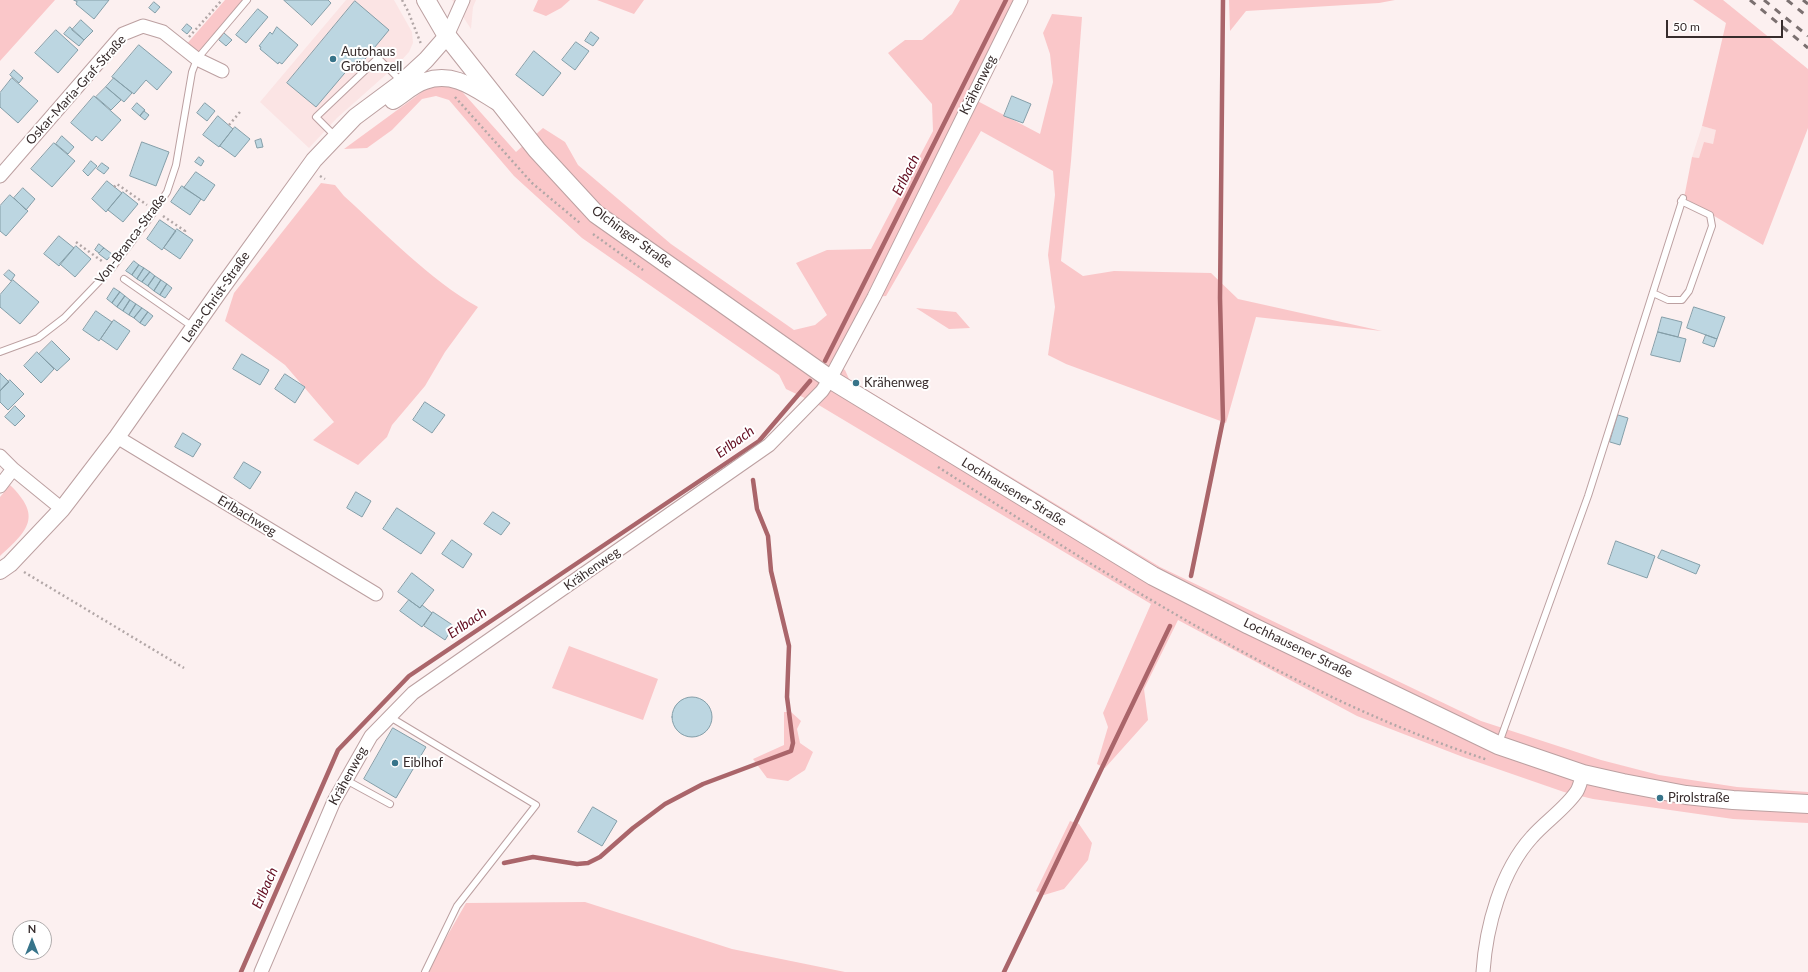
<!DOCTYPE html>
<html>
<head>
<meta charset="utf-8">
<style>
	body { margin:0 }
	#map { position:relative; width:1808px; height:972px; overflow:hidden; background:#fcf0f0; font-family:Lato,sans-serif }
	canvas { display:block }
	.north { position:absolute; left:12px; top:920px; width:40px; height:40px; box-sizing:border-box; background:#fff; border:1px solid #afabab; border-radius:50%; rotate:0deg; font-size:11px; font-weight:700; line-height:16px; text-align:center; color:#372c2c }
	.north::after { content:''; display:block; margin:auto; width:14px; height:18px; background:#37748a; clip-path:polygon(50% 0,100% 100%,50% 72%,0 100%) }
	.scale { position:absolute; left:1666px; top:20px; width:117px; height:18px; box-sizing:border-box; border:2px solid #372c2c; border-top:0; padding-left:5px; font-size:12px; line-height:14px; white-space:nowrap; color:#372c2c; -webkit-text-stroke:3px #fff; paint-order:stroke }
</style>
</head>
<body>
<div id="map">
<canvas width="1808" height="972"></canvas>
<div class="north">N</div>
<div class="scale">50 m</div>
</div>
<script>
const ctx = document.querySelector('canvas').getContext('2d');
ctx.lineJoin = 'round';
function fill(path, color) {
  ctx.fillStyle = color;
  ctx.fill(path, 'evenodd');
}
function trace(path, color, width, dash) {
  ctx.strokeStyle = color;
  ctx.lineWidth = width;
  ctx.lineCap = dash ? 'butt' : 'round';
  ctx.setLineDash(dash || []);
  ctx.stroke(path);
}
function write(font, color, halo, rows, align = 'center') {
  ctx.font = font + ' Lato,sans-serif';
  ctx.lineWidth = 4;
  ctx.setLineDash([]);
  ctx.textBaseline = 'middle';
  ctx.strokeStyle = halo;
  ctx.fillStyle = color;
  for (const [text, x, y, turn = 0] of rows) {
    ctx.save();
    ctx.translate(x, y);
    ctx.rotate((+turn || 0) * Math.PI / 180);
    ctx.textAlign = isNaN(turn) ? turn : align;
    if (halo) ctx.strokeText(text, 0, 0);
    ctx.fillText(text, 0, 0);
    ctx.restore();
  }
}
const built = new Path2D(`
	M346 0H394L412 32 413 43 409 52 399 63 337 118 309 148 260 102Z
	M452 0H476L473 7 471 29Z
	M1702 126 1717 130 1713 144 1699 158 1692 157Z`);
const green = new Path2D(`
	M0 0H55L0 61Z
	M225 0H245L196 55 185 46Z
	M538 0H570L561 8 546 16 533 11Z
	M597 0H644L634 14Z
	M960 0H1016L968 96 1040 134 1053 82 1050 54 1043 33 1052 14 1082 17 1071 161 1061 261 1083 276 1114 271 1211 273 1238 299 1382 331 1256 317 1226 423 1066 364 1048 355 1055 307 1048 255 1055 195 1053 171 981 131 886 296 874 297 947 139 832 363 845 370 849 379 1160 567 1481 721 1601 760 1659 775 1737 787 1808 792V823L1733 819 1593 799 1564 792 1463 757 1357 716 1178 620 1144 689 1148 720 1105 768 1097 764 1108 727 1103 713 1151 604 817 404 786 389 779 375 582 238 514 176 449 100 436 96 422 99 392 130 367 148 344 149 426 89 435 86H457L516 152 543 128 565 142 578 165 671 244 794 330 815 325 827 315 796 263 827 250 871 249 933 131 932 104 888 53 905 40H922L952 14Z
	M1229 0H1395L1379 3 1246 11 1230 31Z
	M1693 0H1723L1808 69V128L1763 245 1684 198 1692 157 1699 158 1704 142 1713 144 1716 130 1702 126 1726 23Z
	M321 183 335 185 344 196C385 233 430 280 478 307L445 352 425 386 392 425 387 437 358 465 313 440 334 422 285 365 225 321 234 293Z
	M916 308 956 312 970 328 949 329Z
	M10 485C42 516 29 530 0 556V497Z
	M569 646 658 679 643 720 552 688Z
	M784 712H791L801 721 797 729 800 743 813 752 805 770 788 781 767 778 753 759 784 745Z
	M1070 821 1079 824 1092 843 1088 860 1064 889 1044 895 1036 891Z
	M585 902 732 949 845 972H429L438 952 466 903Z`);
const stream = new Path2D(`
	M825 361 1006 0
	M1191 576 1223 420 1220 298 1223 0
	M504 863 533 857 577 864 588 863 600 857 633 828 665 804 703 784 791 751 793 743 787 697 789 646 771 571 768 536 757 509 753 480
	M241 972 338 750 409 676 759 441 810 381
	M1004 972 1170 626`);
const building = new Path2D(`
	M74 0H109L94 19 76 4 77 2Z
	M284 0H328L331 3 312 25Z
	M355 1 389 30 360 65 355 61 316 107 287 83Z
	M154 2 160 7 155 13 149 8Z
	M258 9 268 17 246 43 236 35Z
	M81 20 93 31 84 40 72 30Z
	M187 24 192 28 187 34 182 30Z
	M70 27 84 40 79 46 64 34Z
	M277 27 298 45 282 64 279 62 278 64 260 49 261 47 259 46 270 32 272 34Z
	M56 30 78 50 58 73 35 53Z
	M591 32 599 38 593 46 585 41Z
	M224 33 232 40 226 46 219 40Z
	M576 42 589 51 575 70 562 60Z
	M139 45 172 72 157 90 146 80 134 94 112 77Z
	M534 51 561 73 543 96 516 75Z
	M14 70 23 78 19 83 10 75Z
	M12 78 38 101 18 123 0 107V93Z
	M114 78 132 93 124 102 106 87Z
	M106 87 121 100 111 110 96 97Z
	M94 96 121 120 102 141 96 136 92 141 71 123Z
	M1012 96 1031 104 1023 123 1004 116Z
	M137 103 145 110 140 116 132 109Z
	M205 103 215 111 207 121 197 113Z
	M144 111 149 115 145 120 140 116Z
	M218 116 233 129 219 147 203 135Z
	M235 127 250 139 235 157 220 146Z
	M62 136 74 147 68 154 56 144Z
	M261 139 263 147 257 148 255 141Z
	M142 142 169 152 156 186 130 176Z
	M54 143 75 161 52 187 31 169Z
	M199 157 204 161 201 166 195 162Z
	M91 161 97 166 88 176 83 171Z
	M102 163 109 168 104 174 97 169Z
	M196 172 215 185 204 201 184 188Z
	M107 181 122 193 106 212 92 199Z
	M182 186 201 199 190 215 171 202Z
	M23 188 35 199 26 210 14 198Z
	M123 192 138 204 123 222 108 210Z
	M10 195 28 211 6 236 0 231V206Z
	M160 220 176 231 162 250 147 239Z
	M177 229 193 240 180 259 164 248Z
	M59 236 74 248 59 266 44 254Z
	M99 244 104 248 99 253 95 250Z
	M76 246 91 259 75 277 60 264Z
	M104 248 112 254 107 260 99 254Z
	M134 261 139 265 132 275 126 271Z
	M139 265 144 268 137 279 132 275Z
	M144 268 150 272 142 282 137 279Z
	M9 270 15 275 11 281 4 275Z
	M150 272 155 276 148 286 142 282Z
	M155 276 161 280 154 291 148 286Z
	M13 280 39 302 20 324 0 307V295Z
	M161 280 167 284 160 295 154 291Z
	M167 284 172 288 165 298 160 295Z
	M114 288 120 292 112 303 107 299Z
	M120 292 125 296 117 307 112 303Z
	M125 296 130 300 123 311 117 307Z
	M130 300 136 304 129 315 123 311Z
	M136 304 142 308 134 318 129 315Z
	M1694 307 1725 317 1717 339 1687 328Z
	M142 308 148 312 140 323 134 318Z
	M96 311 112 322 99 341 83 330Z
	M148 312 153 316 145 326 140 323Z
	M1662 317 1682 322 1678 337 1658 332Z
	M114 320 130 331 117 350 101 339Z
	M1658 332 1686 339 1680 362 1651 355Z
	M1706 335 1717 339 1714 347 1703 343Z
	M52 341 70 359 57 371 39 354Z
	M37 352 54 369 41 383 24 366Z
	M242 354 269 370 260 385 233 369Z
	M0 373 9 382 0 391Z
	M285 374 305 387 295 403 275 389Z
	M10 380 24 394 8 410 0 402V391Z
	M425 402 445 415 432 433 413 420Z
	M15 406 25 416 15 426 5 417Z
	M1618 415 1628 418 1620 445 1610 442Z
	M183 433 201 444 193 457 175 447Z
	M244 462 261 472 250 489 234 478Z
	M356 492 371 501 362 517 347 508Z
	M397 508 435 533 421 554 383 529Z
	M493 512 510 523 501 535 484 524Z
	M452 540 472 554 463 568 442 554Z
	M1616 541 1655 556 1647 578 1608 564Z
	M1662 550 1700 565 1696 574 1658 558Z
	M412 573 434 590 420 608 398 592Z
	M409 600 420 608 422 605 432 613 422 627 400 611Z
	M433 612 454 626 445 640 424 626Z
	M672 717a20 20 0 1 1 40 0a20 20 0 1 1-40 0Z
	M393 728 426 747 396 798 364 779Z
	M593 807 617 821 602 846 578 832Z`);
const path = new Path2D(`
	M402 0 408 11 421 44
	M189 37 222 0
	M455 97 532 183 580 223
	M229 125 240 112
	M320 176 325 179
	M114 187 117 184 147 205
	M163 216 185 231 183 233
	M593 234 643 270
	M76 242 103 262
	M938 467C1110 577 1293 696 1488 760
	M24 572 184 668`);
const service = new Path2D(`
	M335 136 316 117 378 58 401 81
	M124 279 193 327
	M1653 293 1668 300H1682L1689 291 1712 226 1710 215 1681 201
	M0 352 38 338 64 318 112 268 151 216 167 192 176 165 192 72 197 59 247 0
	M390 717 536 805 457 906 425 972
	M1499 743 1588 496 1683 198
	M346 780 390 804`);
const minor = new Path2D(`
	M447 36 463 0
	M0 176 123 34 143 26 163 32 197 59 222 71
	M117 437 376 594
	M0 456 13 469 62 509
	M0 486 13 469
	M261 972 334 801 371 736 413 693 769 445 822 391 830 379 874 297 1021 0
	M1483 972C1486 927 1501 871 1532 837 1545 822 1567 807 1577 791 1580 786 1581 779 1583 774`);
const tertiary = new Path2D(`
	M393 101C403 95 414 84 425 81 453 71 474 88 497 102
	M0 571 10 564 62 509 117 437 218 293 314 160 355 117 402 82 426 60 447 36`);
const secondary = new Path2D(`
	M426 0 447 36 537 150 596 214 830 379 1153 576 1249 625 1498 745 1583 774 1623 783 1686 795 1733 800 1808 804`);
const rail = new Path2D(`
	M1750 0 1808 48
	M1764 0 1808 36
	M1787 0 1808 17
	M1803 0 1808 4`);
const markers = [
	[333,59,4,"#37748a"],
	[856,383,4,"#37748a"],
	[395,763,4,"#37748a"],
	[1660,798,4,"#37748a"]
];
const poiNames = [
	["Autohaus",341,52],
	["Gröbenzell",341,67],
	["Krähenweg",864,383],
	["Eiblhof",403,763],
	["Pirolstraße",1668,798]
];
const streetNames = [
	["Krähenweg",978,85,-63],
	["Oskar-Maria-Graf-Straße",76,90,-48],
	["Olchinger Straße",632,237,36],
	["Von-Branca-Straße",131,239,-53],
	["Lena-Christ-Straße",216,297,-55],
	["Lochhausener Straße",1014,492,31],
	["Erlbachweg",247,516,31],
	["Krähenweg",592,569,-35],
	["Lochhausener Straße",1298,648,26],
	["Krähenweg",348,776,-61]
];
const waterNames = [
	["Erlbach",906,175,-63],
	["Erlbach",735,442,-36],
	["Erlbach",467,623,-34],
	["Erlbach",265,888,-66]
];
fill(built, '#fbe4e4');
fill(green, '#fac7c9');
trace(stream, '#aa656a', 4.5);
fill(building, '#bcd6e1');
trace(building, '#849ea8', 1);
trace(service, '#bca0a1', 8);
trace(minor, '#bca0a1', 15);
trace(tertiary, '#bca0a1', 18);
trace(secondary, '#bca0a1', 20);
trace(path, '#b2a7a7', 2.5, [2, 3]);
trace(service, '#fff', 6);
trace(minor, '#fff', 13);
trace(tertiary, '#fff', 16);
trace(secondary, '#fff', 18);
trace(rail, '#7b7070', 3, [7, 7]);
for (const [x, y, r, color] of markers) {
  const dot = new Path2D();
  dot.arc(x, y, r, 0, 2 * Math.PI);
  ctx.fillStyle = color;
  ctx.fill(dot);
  trace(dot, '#fff', 1.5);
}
write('13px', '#372c2c', '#fff', poiNames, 'left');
write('13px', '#372c2c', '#fff', streetNames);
write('italic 14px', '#620c1f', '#fff', waterNames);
</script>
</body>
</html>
